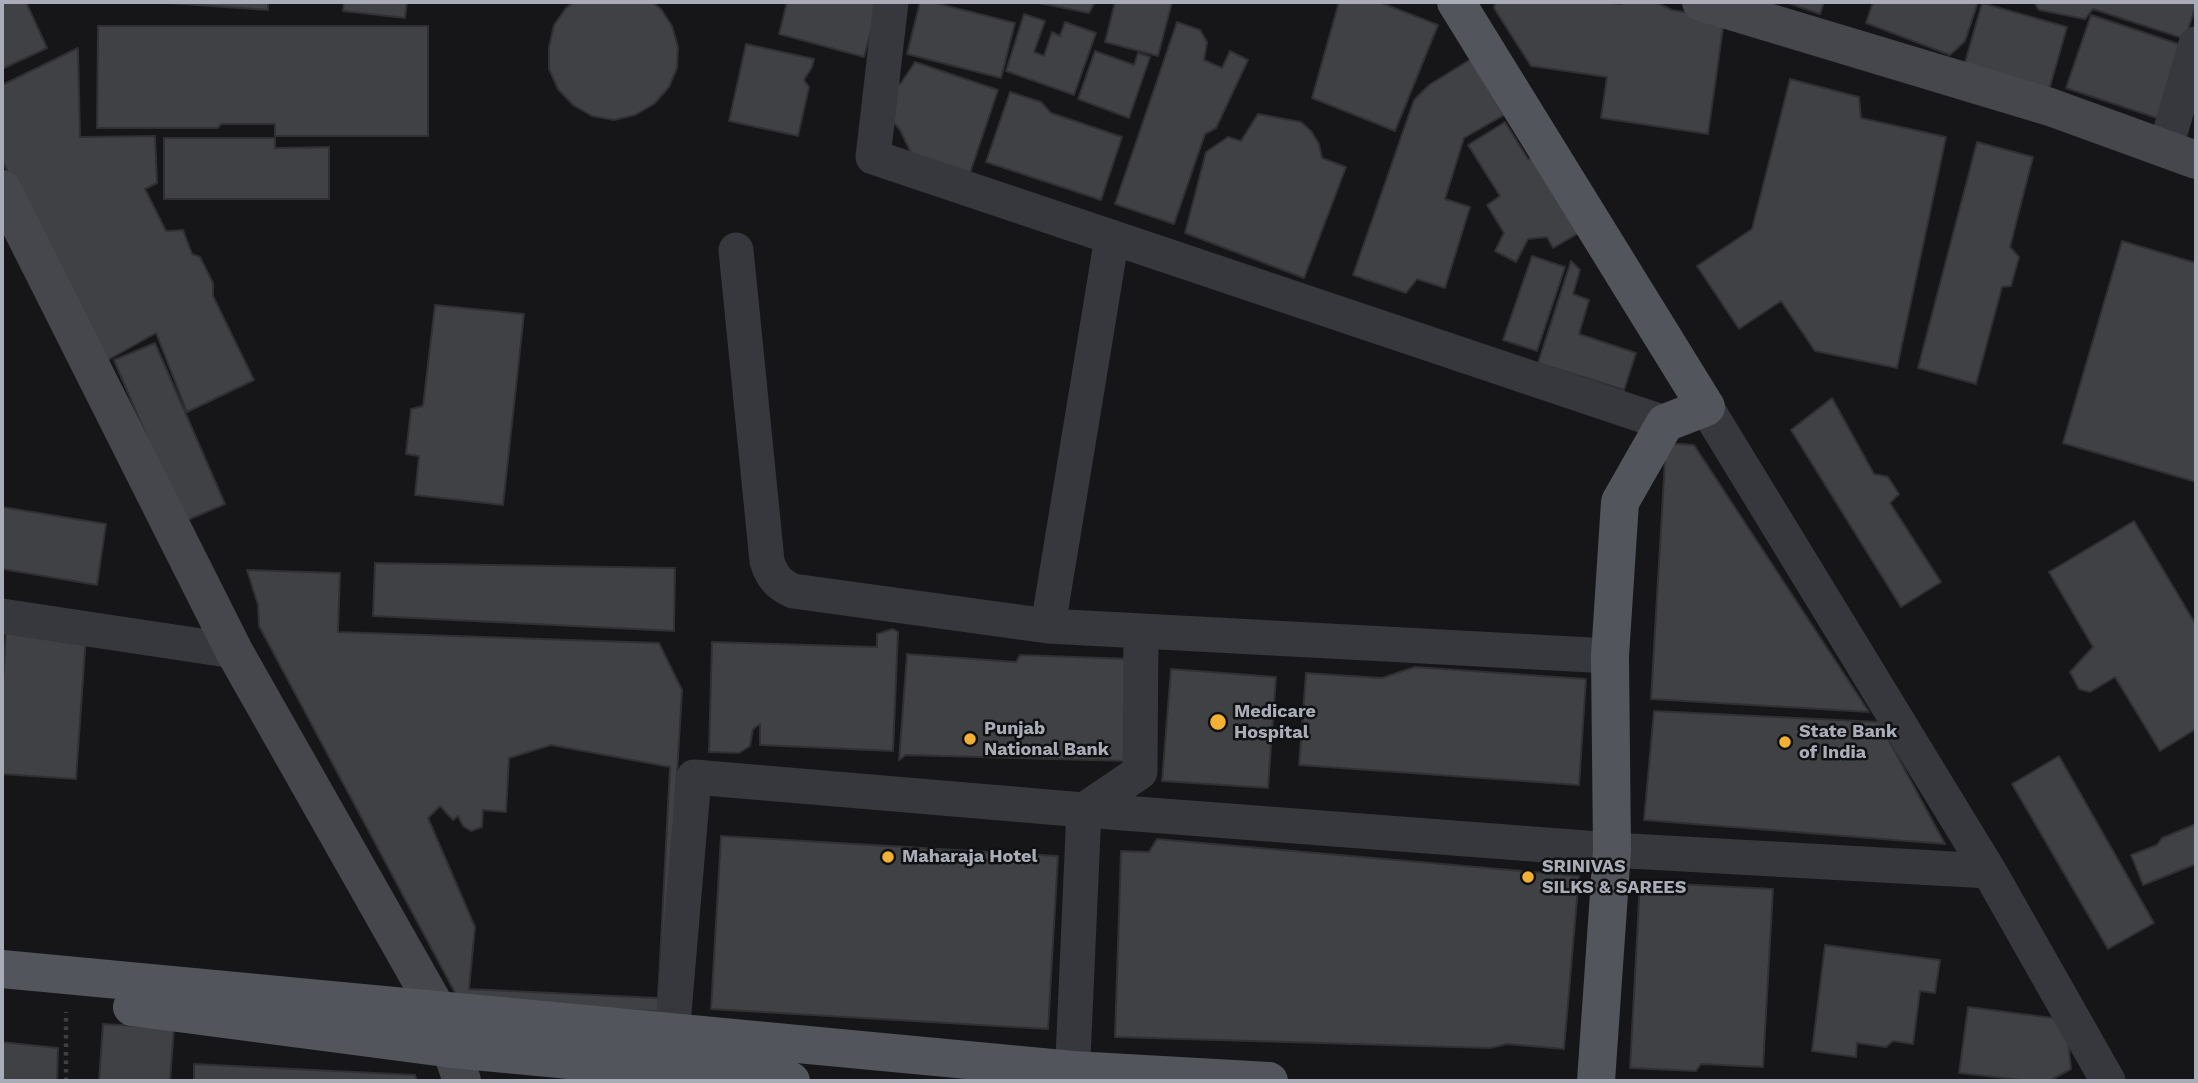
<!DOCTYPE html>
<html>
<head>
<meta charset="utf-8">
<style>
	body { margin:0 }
	#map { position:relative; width:2198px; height:1083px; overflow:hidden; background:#161618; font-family:"Work Sans",sans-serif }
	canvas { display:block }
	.frame { position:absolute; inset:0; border:4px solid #a8adb8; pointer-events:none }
</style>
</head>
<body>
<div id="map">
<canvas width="2198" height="1083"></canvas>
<div class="frame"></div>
</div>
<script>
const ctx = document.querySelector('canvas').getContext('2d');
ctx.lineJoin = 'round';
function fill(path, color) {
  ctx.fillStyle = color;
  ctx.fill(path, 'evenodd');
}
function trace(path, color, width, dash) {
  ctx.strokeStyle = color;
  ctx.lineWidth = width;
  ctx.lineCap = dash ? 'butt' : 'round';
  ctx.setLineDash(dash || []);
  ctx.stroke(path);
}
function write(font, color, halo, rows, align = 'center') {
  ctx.font = font + ' "Work Sans",sans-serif';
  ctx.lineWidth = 5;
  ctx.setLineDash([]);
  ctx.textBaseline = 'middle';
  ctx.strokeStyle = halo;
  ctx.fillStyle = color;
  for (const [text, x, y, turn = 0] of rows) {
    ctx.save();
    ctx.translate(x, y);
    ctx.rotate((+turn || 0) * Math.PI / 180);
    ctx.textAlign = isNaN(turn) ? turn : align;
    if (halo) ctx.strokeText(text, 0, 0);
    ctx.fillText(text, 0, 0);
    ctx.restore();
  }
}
const building = new Path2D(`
	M2 2H26L47 48 2 69Z
	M155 2H268V10Z
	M344 2H407L405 18 343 11Z
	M574 2H652L661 9 672 26 678 47 677 68 669 87 654 104 635 115 614 120 592 116 573 105 558 89 549 69V47L554 25 566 8Z
	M787 2H879L864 57 779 34Z
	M920 2H932L1015 23 1001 78 907 54Z
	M1034 2H1095L1089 13Z
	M1115 2H1172L1158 56 1105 42Z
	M1339 2H1379L1438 25 1395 131 1312 98Z
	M1495 2H1604L1620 4 1627 2H1656L1672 10 1708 16 1723 28 1708 134 1601 118 1607 77 1531 66 1494 8Z
	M1785 2H1824L1820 14Z
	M1873 2H1978L1965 41 1950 55 1866 23Z
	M2034 2H2196V5L2185 39 2093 9 2085 19 2039 10Z
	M1982 3 2067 27 2047 97 1962 73Z
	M1024 14 1045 21 1034 52 1044 56 1052 32 1060 36 1065 22 1096 33 1074 95 1006 71Z
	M2091 15 2185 46 2160 119 2066 88Z
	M1177 22 1200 30 1207 42 1204 60 1222 68 1230 51 1248 60 1216 128 1205 134 1174 224 1115 204Z
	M98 26H428V136H275V124H221L218 128H97Z
	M746 44 814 59 812 67 804 80 809 87 798 136 729 121Z
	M78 48 80 137 155 136 157 183 145 189 166 231 183 230 192 254 200 257 213 283V296L254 380 187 412 156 333 99 365 2 160V85Z
	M1095 51 1134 65 1138 53 1150 57 1129 118 1078 99Z
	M1471 59 1504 115 1464 138 1445 199 1470 207 1445 288 1417 279 1406 293 1353 275 1414 100 1429 85Z
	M915 62 998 90 968 179 915 161 900 130 884 111 890 88 901 83Z
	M1790 79 1859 97 1861 118 1946 137 1897 368 1815 351 1781 301 1739 329 1697 266 1752 229Z
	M1010 92 1041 102 1051 113 1122 137 1101 200 986 162Z
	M1258 114 1301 122 1311 131 1319 144 1322 158 1346 167 1304 278 1185 233 1206 152 1228 137 1241 141Z
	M1505 122 1528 159 1541 156 1584 230 1553 248 1547 237 1528 239 1516 262 1495 251 1504 233 1487 205 1500 196 1468 145Z
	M164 138H275V148L329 147V199H164Z
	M1977 142 2033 157 2010 247 2019 257 2011 286 2002 287 1976 384 1918 368Z
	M2122 241 2196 263V482L2063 443Z
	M1532 256 1565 267 1537 351 1503 340Z
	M1571 261 1580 270 1573 294 1589 300 1579 334 1636 353 1624 390 1538 363Z
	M435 305 524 314 503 505 415 495 419 456 406 454 411 409 423 406Z
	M155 343 225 504 183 522 114 360Z
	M1832 398 1874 474 1888 477 1899 494 1890 503 1941 582 1901 607 1791 430Z
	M1666 443 1694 445 1869 712 1651 699Z
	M2 507 106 524 97 585 2 569Z
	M2134 521 2196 625V729L2160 751 2115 677 2090 692 2079 689 2070 672 2093 647 2049 572Z
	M375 563 675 568 674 631 373 616Z
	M247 570 340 573 338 632 659 643 682 690 663 1012 459 1000 259 626 258 605Z
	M893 629 898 632 893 751 760 745V724L753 729 750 746 739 753 709 752 712 642 877 647V634Z
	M6 631 86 636 76 779 2 774V698Z
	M907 654 1016 662 1020 655 1131 659 1128 761 906 755 899 760Z
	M1415 667 1586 679 1579 785 1299 765 1306 673 1382 678Z
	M1171 669 1276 677 1268 788 1162 781Z
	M1654 711 1879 722 1945 844 1644 820Z
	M551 745 670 767 658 998 469 989 475 927 428 818 440 806 453 820 458 816 463 826 471 831 482 827 483 810 506 812 509 758Z
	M2059 756 2154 923 2108 949 2012 784Z
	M2196 824V864L2143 885 2131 855 2157 845 2162 838Z
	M721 836 1058 856 1048 1029 711 1009Z
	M1157 839 1579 876 1564 1049 1507 1044 1490 1048 1115 1037 1121 851 1149 852Z
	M1640 882 1773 889 1763 1067 1701 1064 1696 1071 1630 1068Z
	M1825 945 1940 960 1935 993 1920 991 1913 1044 1893 1041 1886 1047 1857 1043 1856 1057 1812 1051Z
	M1968 1007 2061 1019 2068 1039 2071 1069 2049 1081H2030L1959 1073Z
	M103 1024 174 1028 170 1081H99Z
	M2 1042 58 1048 57 1081H2Z
	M194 1064 415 1075 417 1081H194Z`);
const path = new Path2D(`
	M66 1081V1012`);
const street = new Path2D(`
	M891 2 873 157 1665 423
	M2165 150 2196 44
	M1112 237 1048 626 1610 656
	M736 250 767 561C772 577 778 584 793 591L1048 626
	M1706 407 1989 871 2108 1081
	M2 616 234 651
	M670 1059 694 777 1084 810 1612 850 1989 871
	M1072 1081 1084 810 1140 772 1141 631`);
const secondary = new Path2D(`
	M1701 2 2050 107 2196 160
	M2 189 234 651 438 1011 462 1081`);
const primary = new Path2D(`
	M1456 2 1706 407 1665 423 1620 502 1610 656 1612 850 1596 1081
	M2 969 1073 1070 1269 1081
	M132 1007 453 1049 791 1081`);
const markers = [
	[1218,722,9,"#f2b134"],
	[970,739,7,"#f2b134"],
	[1785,742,7,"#f2b134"],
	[888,857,7,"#f2b134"],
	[1528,877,7,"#f2b134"]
];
const poiNames = [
	["Medicare",1234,712],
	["Hospital",1234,733],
	["Punjab",984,729],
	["National Bank",984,750],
	["State Bank",1799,732],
	["of India",1799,753],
	["Maharaja Hotel",902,857],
	["SRINIVAS",1542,867],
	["SILKS & SAREES",1542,888]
];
fill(building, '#404145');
trace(building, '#303034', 2);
trace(path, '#3d3f44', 4.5, [3.5, 5]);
trace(street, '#37383d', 35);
trace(secondary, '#45474d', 38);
trace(primary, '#53555c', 38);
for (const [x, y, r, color] of markers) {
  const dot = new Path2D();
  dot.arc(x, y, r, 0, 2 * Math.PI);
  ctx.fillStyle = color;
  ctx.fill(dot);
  trace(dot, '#111113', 2.5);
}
write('bold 18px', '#a8adb8', '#111113', poiNames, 'left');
</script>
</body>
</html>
